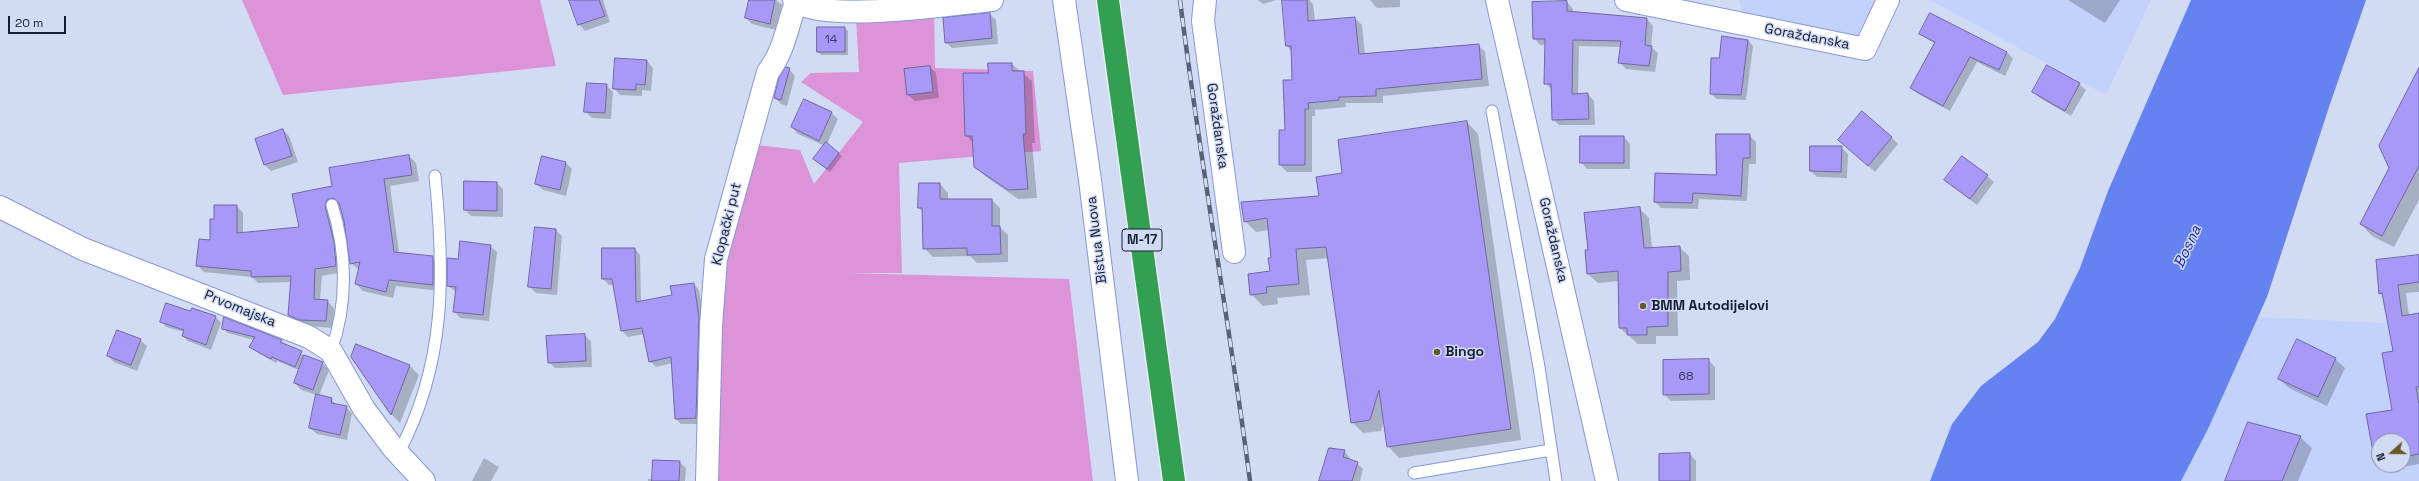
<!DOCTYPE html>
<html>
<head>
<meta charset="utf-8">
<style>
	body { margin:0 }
	#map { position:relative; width:2419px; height:481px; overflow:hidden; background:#d1dbf4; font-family:"Space Grotesk",sans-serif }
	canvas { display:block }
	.north { position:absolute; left:2371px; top:433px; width:40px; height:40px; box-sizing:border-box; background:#d1dbf4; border:1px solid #868fa7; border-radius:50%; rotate:249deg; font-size:11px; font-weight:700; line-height:16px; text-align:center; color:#151c33 }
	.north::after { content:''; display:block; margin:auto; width:14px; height:18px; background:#695725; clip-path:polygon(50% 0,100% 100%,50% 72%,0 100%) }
	.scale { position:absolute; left:8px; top:16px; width:58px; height:18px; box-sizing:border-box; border:2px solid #151c33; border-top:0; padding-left:5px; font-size:12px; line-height:14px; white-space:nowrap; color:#151c33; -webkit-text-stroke:3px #d1dbf4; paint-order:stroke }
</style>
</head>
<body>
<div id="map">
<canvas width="2419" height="481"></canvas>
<div class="north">N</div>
<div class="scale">20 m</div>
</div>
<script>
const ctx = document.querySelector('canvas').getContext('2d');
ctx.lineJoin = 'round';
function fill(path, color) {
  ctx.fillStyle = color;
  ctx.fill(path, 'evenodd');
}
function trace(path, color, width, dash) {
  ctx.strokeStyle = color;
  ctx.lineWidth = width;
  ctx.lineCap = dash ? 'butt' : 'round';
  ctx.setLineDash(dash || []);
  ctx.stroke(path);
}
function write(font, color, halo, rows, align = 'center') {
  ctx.font = font + ' "Space Grotesk",sans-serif';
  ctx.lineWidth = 3;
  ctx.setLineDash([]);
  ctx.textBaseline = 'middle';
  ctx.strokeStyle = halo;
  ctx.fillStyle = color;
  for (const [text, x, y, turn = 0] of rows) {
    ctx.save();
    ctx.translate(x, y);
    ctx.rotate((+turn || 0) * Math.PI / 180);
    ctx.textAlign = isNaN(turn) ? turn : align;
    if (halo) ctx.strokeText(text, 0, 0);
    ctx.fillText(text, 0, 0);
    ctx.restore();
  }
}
const built = new Path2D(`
	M1739 0H1878L1860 43 1743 18Z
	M1930 0H2151L2106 95Z
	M2258 317 2402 324 2419 416V481H2181L2208 429ZM2379 441H2403V465H2379Z`);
const green = new Path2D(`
	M242 0H540L556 66 283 95Z
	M934 9 935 68 1033 71 1041 151 899 163 902 273H847L1069 279 1093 481H710L723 270 748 144 800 150 814 184 863 122 801 82 811 73 859 72 856 18Z`);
const water = new Path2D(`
	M2191 0H2366L2329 107 2267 297 2208 429 2181 481H1930L1952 424 1981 386 2038 342 2055 319 2080 268 2108 191Z`);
const shadow = new Path2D(`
	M571 0H603L610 22 585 31 579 24Z
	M750 0H776L782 5 776 30 752 24 746 18Z
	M1258 0H1276L1263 4Z
	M1283 0H1309L1313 4 1315 22 1355 18 1362 25 1365 55 1478 45 1485 52 1489 86 1383 96V103H1345L1346 107 1315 110V116H1312V172H1287L1280 165 1293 81 1292 52 1287 46Z
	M1370 0H1400V7L1377 8Z
	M2068 0H2120L2105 23Z
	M1567 2 1573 9V13L1647 19 1653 26 1651 47 1658 53 1655 72 1626 69 1619 62 1621 47 1579 46 1578 94H1588L1594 101 1595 125H1559L1553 119 1552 90 1545 83 1546 45H1540L1534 38Z
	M990 14 996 20 998 44 952 48 946 42Z
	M845 28 848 31V55H821L818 52Z
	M1920 34 2007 52 2013 59 2005 76 1977 62 1950 111 1918 94 1911 87 1935 44Z
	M1748 40 1753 46 1746 100 1717 99 1711 94Z
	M647 61 653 68 651 91 642 90V96L620 95 614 88Z
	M1012 64 1032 81 1035 143H1032L1037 198 1018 199 985 176 975 166 973 142 966 135Z
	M930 67 936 73 939 98 915 101 908 95Z
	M789 69 795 76 787 106 781 104 775 98Z
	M2079 84 2086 90 2071 116 2040 98 2033 92Z
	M606 85 613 92 611 119 592 118 585 111Z
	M2419 90V200L2394 247 2372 236 2361 224 2390 169Z
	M804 100 832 113 838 119 827 144 842 156 830 172 814 159 825 146 798 134 792 127Z
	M1467 122 1478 134 1521 440 1399 458 1388 446 1384 421 1381 431 1363 433 1352 422 1329 258 1306 260 1310 295 1277 298 1278 304 1263 306 1251 294 1271 272 1272 259 1269 230 1256 232 1245 221 1320 197 1344 174Z
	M283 130 289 136 298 162 271 171 265 165 256 139Z
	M1750 136 1756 142V164H1749L1747 201 1699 199 1698 209 1661 208 1655 202 1717 176Z
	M1624 137 1630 144V169H1587L1581 162Z
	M1892 138 1898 144 1875 172 1839 140Z
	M1841 147 1848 154 1847 178 1817 177 1811 171Z
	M409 156 416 163 419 181 390 186 399 253 433 257 440 264V291L396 286 393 298 363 291 356 284 359 270 351 263 340 205 333 207 342 272 322 276 320 300 327 301 334 308 333 328 307 326 296 322 289 315 291 282 258 283 252 277 204 272 197 265 211 241 215 220 237 206 243 213V233L300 228 333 187Z
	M543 158 566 163 572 169 566 196 543 190 536 184Z
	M1987 176 1994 182 1977 205 1945 180Z
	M497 183 503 189V217L471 216 465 210Z
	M940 184 948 193V200H992L1000 208V227L1008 235V262L977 263 970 256 933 257 924 248 923 212 919 208Z
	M1639 208 1649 218 1652 248 1679 247 1689 256 1690 280 1677 281 1678 336H1656V344H1638L1620 328 1619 281 1598 283 1588 274 1589 251Z
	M536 228 556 230 562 236 557 295 536 293 529 286Z
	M490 246 497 252 489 321 460 318 454 311 456 292 448 286 459 260Z
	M635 249 640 255 641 302 673 296 694 284 699 290 705 323 702 424H681L676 419 673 363 656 367 650 361 644 334 628 337 622 331 614 285H609L603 279Z
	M2419 256V292L2406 293 2409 316 2419 314V464L2385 470 2379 465H2403V441H2379V465L2376 462 2367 415 2393 411 2394 352 2384 297 2380 293Z
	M192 309 216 317 221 323 211 350 188 341 183 336 184 332 166 327 161 321 191 313Z
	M223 329 281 341 306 357 322 363 329 370 319 396 331 399 337 405 346 407 352 413 347 440 317 434 310 428 317 395 301 390 295 383 299 370 277 361 276 363 255 351 251 346 254 340 228 333Z
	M584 335 591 341 592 367 555 368 549 362Z
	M140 340 147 346 137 371 114 362 108 356Z
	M352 357 410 366 419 375 400 423 392 415Z
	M2335 359 2345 368 2327 406 2289 388 2279 379Z
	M1708 360 1715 367V400L1671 401 1664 394Z
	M2300 437 2312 448 2298 481H2226Z
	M1330 447 1344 451 1350 458V460L1357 463 1363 469 1360 481H1320Z
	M1690 454 1696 461V481H1660Z
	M484 458 499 467 491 481H472Z
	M679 462 686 468 685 481H648V479H653Z`);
const building = new Path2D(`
	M569 0H599L605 16 578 25Z
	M749 0H775L770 24 745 18Z
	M1282 0H1307L1308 21 1355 17 1359 54 1479 44 1482 79 1376 89V96L1339 97V100L1308 103 1309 109H1305V165H1279V130H1285L1283 80H1292L1291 46H1286Z
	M1567 1V11L1647 18 1645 45 1652 46 1649 66 1618 63 1621 41 1573 40 1572 94 1588 93 1589 119 1552 120 1551 84H1544L1545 39H1533L1532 2Z
	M990 13 992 38 945 43 943 18Z
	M1930 13 2007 52 1999 70 1970 57 1943 106 1910 88 1935 42 1919 34Z
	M817 27H845V52H817Z
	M1722 36 1748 40 1741 95 1710 94 1711 58H1719Z
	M615 58 647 60 645 85 636 84V90L613 89Z
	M988 63H1012V71H1024L1026 134H1023L1028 189 1008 190 974 167 972 136H965L963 73H988Z
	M2047 65 2080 83 2065 111 2032 92Z
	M930 66 933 92 907 95 904 69Z
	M786 67 790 68 781 100 774 98 779 77Z
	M2419 68V166L2382 236 2360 224 2389 168 2379 146Z
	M587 83 607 84 605 113 584 112Z
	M804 99 832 112 819 141 791 127Z
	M1862 111 1892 137 1868 166 1838 140Z
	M1467 121 1511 429 1387 447 1379 390 1370 420 1351 423 1326 247 1296 249 1299 284 1266 287 1267 293 1250 295 1248 274 1270 271 1268 258H1271L1267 218 1244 222 1241 202 1319 196 1316 177 1342 173 1338 140Z
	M283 129 292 156 264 165 255 139Z
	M1716 134H1750V158H1743L1741 196 1693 193 1692 203 1654 202 1655 173 1716 175Z
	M1580 136H1624V163H1580Z
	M826 142 839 153 827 169 813 159Z
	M1810 146H1842L1841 172 1810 171Z
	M409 155 412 175 384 179 394 252 433 256V285L389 280 386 292 355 284 360 262 350 264 344 221 339 203 333 198 327 200 325 206 334 242 336 266 315 269 314 299 328 300 326 321 299 320 288 315 291 276 251 277V271L196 266 199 239 210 240V219H214V205H237V233L299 227 292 194 332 186 329 168Z
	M542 156 566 162 560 190 535 184Z
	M1962 156 1988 175 1970 199 1944 180Z
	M464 181 497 182V211L464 210Z
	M919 183H940V199H992V226H1000L1001 254 967 255V248L923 249 922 208H918Z
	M1640 207 1644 248 1680 246 1681 271 1668 272V326L1647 327V335H1627V328H1619L1618 271 1587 274 1585 250H1588L1584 213Z
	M535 227 556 229 551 289 528 287Z
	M460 241 491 245 483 315 453 312 456 287 447 286V258L458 259Z
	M602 248H635L636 302 672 295 670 286 694 283 699 317 696 418 675 419 671 357 649 362 642 328 621 331 612 279H602Z
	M2419 255V282L2398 285 2402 316 2419 313V387H2416L2419 404V454L2403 457V441H2379V461L2375 462 2366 414 2392 410 2382 353 2393 351 2382 293 2379 294 2376 260Z
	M166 303 190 311 192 308 216 316 206 345 182 336 184 330 160 322Z
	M224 317 282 340 280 342 302 351 295 367 272 357 271 359 249 347 255 337 222 329Z
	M117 330 141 339 131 365 107 356Z
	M585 334 586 361 548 363 546 336Z
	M2297 339 2336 358 2318 397 2278 379Z
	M356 344 410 365 391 415 351 357Z
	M304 355 323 362 313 390 294 383Z
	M1709 359V394L1663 395V360Z
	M316 394 332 398 331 403 347 406 340 435 309 428Z
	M2248 422 2301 436 2282 481H2225Z
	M1329 448 1345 450 1343 457 1358 462 1352 481H1319Z
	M1690 453V481H1659V454Z
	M653 460 680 461 679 481H652Z`);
const lane = new Path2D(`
	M1492 111 1539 367 1556 481
	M331 351C348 304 347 252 332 205
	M398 454C446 365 445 275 435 176
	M1414 473 1551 450`);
const street = new Path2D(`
	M794 0C820 24 954 4 992 0
	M1205 0 1203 21 1234 252
	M1497 0 1607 481
	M1626 0 1865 49 1888 0
	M0 207 83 249 309 337 331 351 364 409 394 449 424 481
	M707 481 711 326 716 259 768 72C785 50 787 25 797 0`);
const secondary = new Path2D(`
	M1064 0 1090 180 1127 481`);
const highway = new Path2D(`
	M1108 0 1174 481`);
const rail = new Path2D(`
	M1180 0C1200 161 1229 320 1250 481`);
const markers = [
	[1643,306,4,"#695725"],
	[1437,352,4,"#695725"]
];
const numberNames = [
	["14",831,40],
	["68",1686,377]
];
const shields = [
	[1142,240,40]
];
const shieldNames = [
	["M-17",1142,240]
];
const streetNames = [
	["Goraždanska",1807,37,11],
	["Goraždanska",1217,126,82],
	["Klopački put",727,224,-76],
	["Bistua Nuova",1097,240,-97],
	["Goraždanska",1553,240,77],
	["Prvomajska",240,309,22]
];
const poiNames = [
	["BMM Autodijelovi",1651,306],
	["Bingo",1445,352]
];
const waterNames = [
	["Bosna",2188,247,-65]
];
fill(built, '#c3d2fc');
fill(green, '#dd93d7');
fill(water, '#6482f0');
fill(shadow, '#0003');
fill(building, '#a899f8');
trace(building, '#6f67a2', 1);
trace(lane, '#8599d5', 13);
trace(street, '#8599d5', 24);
trace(secondary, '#8599d5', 24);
trace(highway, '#fff', 24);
trace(lane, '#fff', 11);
trace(street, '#fff', 22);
trace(secondary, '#fff', 22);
trace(highway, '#339f53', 22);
trace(rail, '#5a627a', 4.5);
trace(rail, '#d1dbf4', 3, [9]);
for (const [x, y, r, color] of markers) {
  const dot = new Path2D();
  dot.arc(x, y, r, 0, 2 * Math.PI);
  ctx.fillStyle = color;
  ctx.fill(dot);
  trace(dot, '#d1dbf4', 1.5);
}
write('12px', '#3a3b64', null, numberNames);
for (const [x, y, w] of shields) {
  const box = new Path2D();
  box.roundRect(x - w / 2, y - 11, w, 22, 3);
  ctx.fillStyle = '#d1dbf4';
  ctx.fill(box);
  trace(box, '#151c33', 1);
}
write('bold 13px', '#151c33', null, shieldNames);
write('14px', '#151c33', '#d1dbf4', streetNames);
write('bold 14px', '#151c33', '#d1dbf4', poiNames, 'left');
write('italic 15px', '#2028a8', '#d1dbf4', waterNames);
</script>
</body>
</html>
